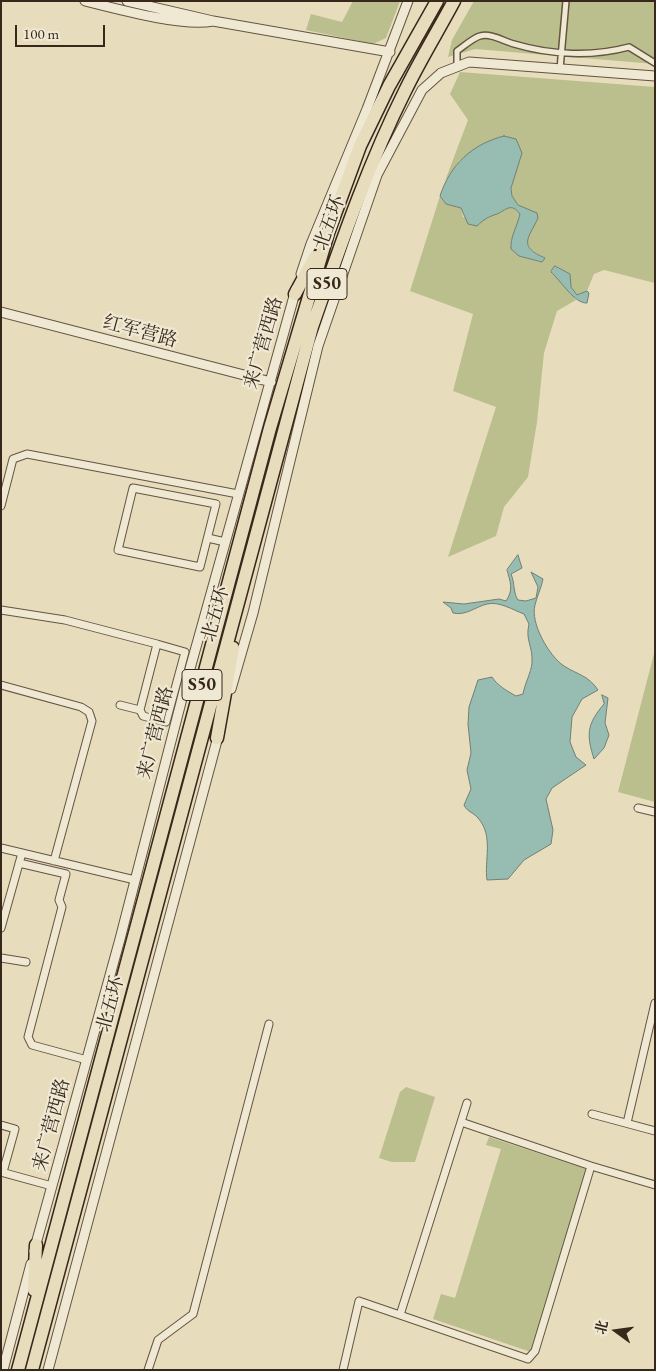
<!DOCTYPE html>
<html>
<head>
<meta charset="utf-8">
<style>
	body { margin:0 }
	#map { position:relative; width:656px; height:1371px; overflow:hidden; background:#e7dcbc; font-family:"EB Garamond","Noto Serif SC",serif }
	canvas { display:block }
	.frame { position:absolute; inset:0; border:2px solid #38271b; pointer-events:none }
	.north { position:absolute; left:591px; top:1306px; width:50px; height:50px; -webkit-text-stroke:4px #efe8d3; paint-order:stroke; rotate:284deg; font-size:14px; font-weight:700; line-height:20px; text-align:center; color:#38271b }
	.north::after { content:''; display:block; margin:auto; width:18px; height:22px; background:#38271b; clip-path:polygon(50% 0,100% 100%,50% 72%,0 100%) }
	.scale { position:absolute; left:15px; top:25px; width:90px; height:22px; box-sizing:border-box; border:2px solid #38271b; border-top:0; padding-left:6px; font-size:15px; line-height:18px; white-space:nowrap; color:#38271b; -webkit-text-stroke:4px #efe8d3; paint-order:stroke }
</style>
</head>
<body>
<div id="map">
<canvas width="656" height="1371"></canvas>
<div class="frame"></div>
<div class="north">北</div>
<div class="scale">100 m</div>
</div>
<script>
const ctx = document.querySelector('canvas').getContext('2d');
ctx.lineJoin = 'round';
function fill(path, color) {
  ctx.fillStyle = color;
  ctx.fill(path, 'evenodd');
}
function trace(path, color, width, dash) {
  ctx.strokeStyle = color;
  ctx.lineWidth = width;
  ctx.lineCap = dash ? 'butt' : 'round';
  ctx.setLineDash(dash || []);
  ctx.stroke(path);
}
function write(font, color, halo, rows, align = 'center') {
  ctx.font = font + ' "EB Garamond","Noto Serif SC",serif';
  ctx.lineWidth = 4.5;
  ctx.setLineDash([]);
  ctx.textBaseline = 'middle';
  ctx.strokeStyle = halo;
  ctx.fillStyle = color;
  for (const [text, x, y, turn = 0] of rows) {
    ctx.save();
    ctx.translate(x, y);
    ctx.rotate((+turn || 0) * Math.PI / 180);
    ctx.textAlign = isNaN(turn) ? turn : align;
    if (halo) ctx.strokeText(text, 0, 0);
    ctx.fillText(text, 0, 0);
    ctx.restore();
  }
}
const green = new Path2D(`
	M353 1H400L386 38 373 44 306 30 311 14 342 22Z
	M474 1H655V64L475 49 448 57 452 40Z
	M460 72 655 87V283L604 270 594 274 587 291 577 295 571 287 570 274 555 266 551 272 565 285 576 300 557 311 544 353 537 422 528 477 504 507 496 536 448 557 496 407 453 391 473 314 410 291 440 196 446 204 461 208 463 217 481 222C486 217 501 210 508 207L516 209 520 214 517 228 511 240 519 256 541 262 545 258C515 243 532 238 537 214 531 211 523 209 519 205 503 193 517 168 522 153L460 160 445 181 468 120 450 94Z
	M655 650V802L618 792Z
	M406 1087 435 1097 415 1162H392L379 1158 400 1092Z
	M489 1137 586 1169 531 1352 433 1319 441 1294 455 1298 501 1149 486 1145Z`);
const water = new Path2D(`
	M504 136 516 139 522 153 511 188 512 196 518 205 537 213 538 218C529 238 517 246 545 258L542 262 519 256 511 249C510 237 517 227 520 214 511 202 506 210 497 214 488 217 484 219 477 226L468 224 461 208 446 204 440 196C450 165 472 144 504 136Z
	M555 266 570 274 571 287 577 295 587 291 589 293 587 303C575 304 561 281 551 272Z
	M518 555 522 568 511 574C515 583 513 593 518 600L526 601 536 598 538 587 531 572 543 579C541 589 537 596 535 605 530 623 549 656 564 666 578 675 588 675 598 690L582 699 572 717 570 742 576 757 586 765 552 788 546 799 553 830 551 844 524 860 508 879 487 880C484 860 494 836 478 818 473 812 467 812 464 805L471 789 467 770 471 753 468 724 469 707 478 680 492 677C497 685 507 691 516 696L523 694C525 683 531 673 532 663 533 645 525 641 529 624L524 614C513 610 499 601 487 604 475 607 466 616 453 613L451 608 443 602 464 604 499 599 506 601C514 590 510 581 507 570Z
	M602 695 608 698 605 723 609 735 604 748 594 759C586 734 587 724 604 704Z`);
const pedestrian = new Path2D(`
	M457 66V51C464 46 473 38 480 36 491 33 503 41 514 44 551 55 592 57 629 47L655 63
	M560 69 566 1`);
const minor = new Path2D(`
	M133 488 216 504 200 567 118 550Z
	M1 506 13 459 27 454 238 494
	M208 538 225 542
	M1 610 65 620 157 644 140 710 120 705
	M1 685 81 707 89 712 92 721 54 861
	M140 710 143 716 166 722 185 652 157 644
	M638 808 655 812
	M1 848 135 880
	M19 863 66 874 59 900 62 907 28 1037 32 1045 87 1060
	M1 928 22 853
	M1 958 26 962
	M592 1114 655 1131
	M461 1122 591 1166 655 1185
	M627 1123 655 1003
	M1 1125 15 1129 3 1172
	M1 1172 52 1186
	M400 1315 467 1103
	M148 1370 158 1340 193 1314 269 1024
	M343 1370 359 1301 528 1359 535 1351 591 1166`);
const tertiary = new Path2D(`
	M85 1C117 9 182 27 213 21
	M127 1 213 21 390 52
	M301 274 311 244 367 109 408 1
	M1 312 271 382
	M231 689 253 613 318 346 377 175 422 90 441 73 469 62 655 76
	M34 1251 120 939 186 683 296 289
	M3 1370 31 1264
	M48 1370 219 733`);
const motorway = new Path2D(`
	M295 294 315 257
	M217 738 233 648
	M34 1290 36 1245
	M18 1370 270 428 328 233 360 146 389 86 437 1
	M32 1370 312 327C340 247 367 167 405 91 420 60 438 31 454 1`);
const shields = [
	[327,284,40],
	[202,685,40]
];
const shieldNames = [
	["S50",327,284],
	["S50",202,685]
];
const streetNames = [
	["北五环",330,223,-70],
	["红军营路",140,332,15],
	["来广营西路",264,343,-74],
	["北五环",216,614,-75],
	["来广营西路",156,733,-76],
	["北五环",111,1004,-75],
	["来广营西路",52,1125,-75]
];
fill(green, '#babf8d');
fill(water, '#97bcb1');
trace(water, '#718075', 1);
trace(pedestrian, '#645443', 8);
trace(minor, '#645443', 9);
trace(tertiary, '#645443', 11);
trace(motorway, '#38271b', 15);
trace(pedestrian, '#efe8d3', 5);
trace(minor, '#efe8d3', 7);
trace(tertiary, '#efe8d3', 9);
trace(motorway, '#e7dcbc', 12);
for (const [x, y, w] of shields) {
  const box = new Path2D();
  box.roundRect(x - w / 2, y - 15.5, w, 31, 4);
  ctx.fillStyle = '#efe8d3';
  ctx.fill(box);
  trace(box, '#38271b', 1);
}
write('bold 18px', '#38271b', null, shieldNames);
write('19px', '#38271b', '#efe8d3', streetNames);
</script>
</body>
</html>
